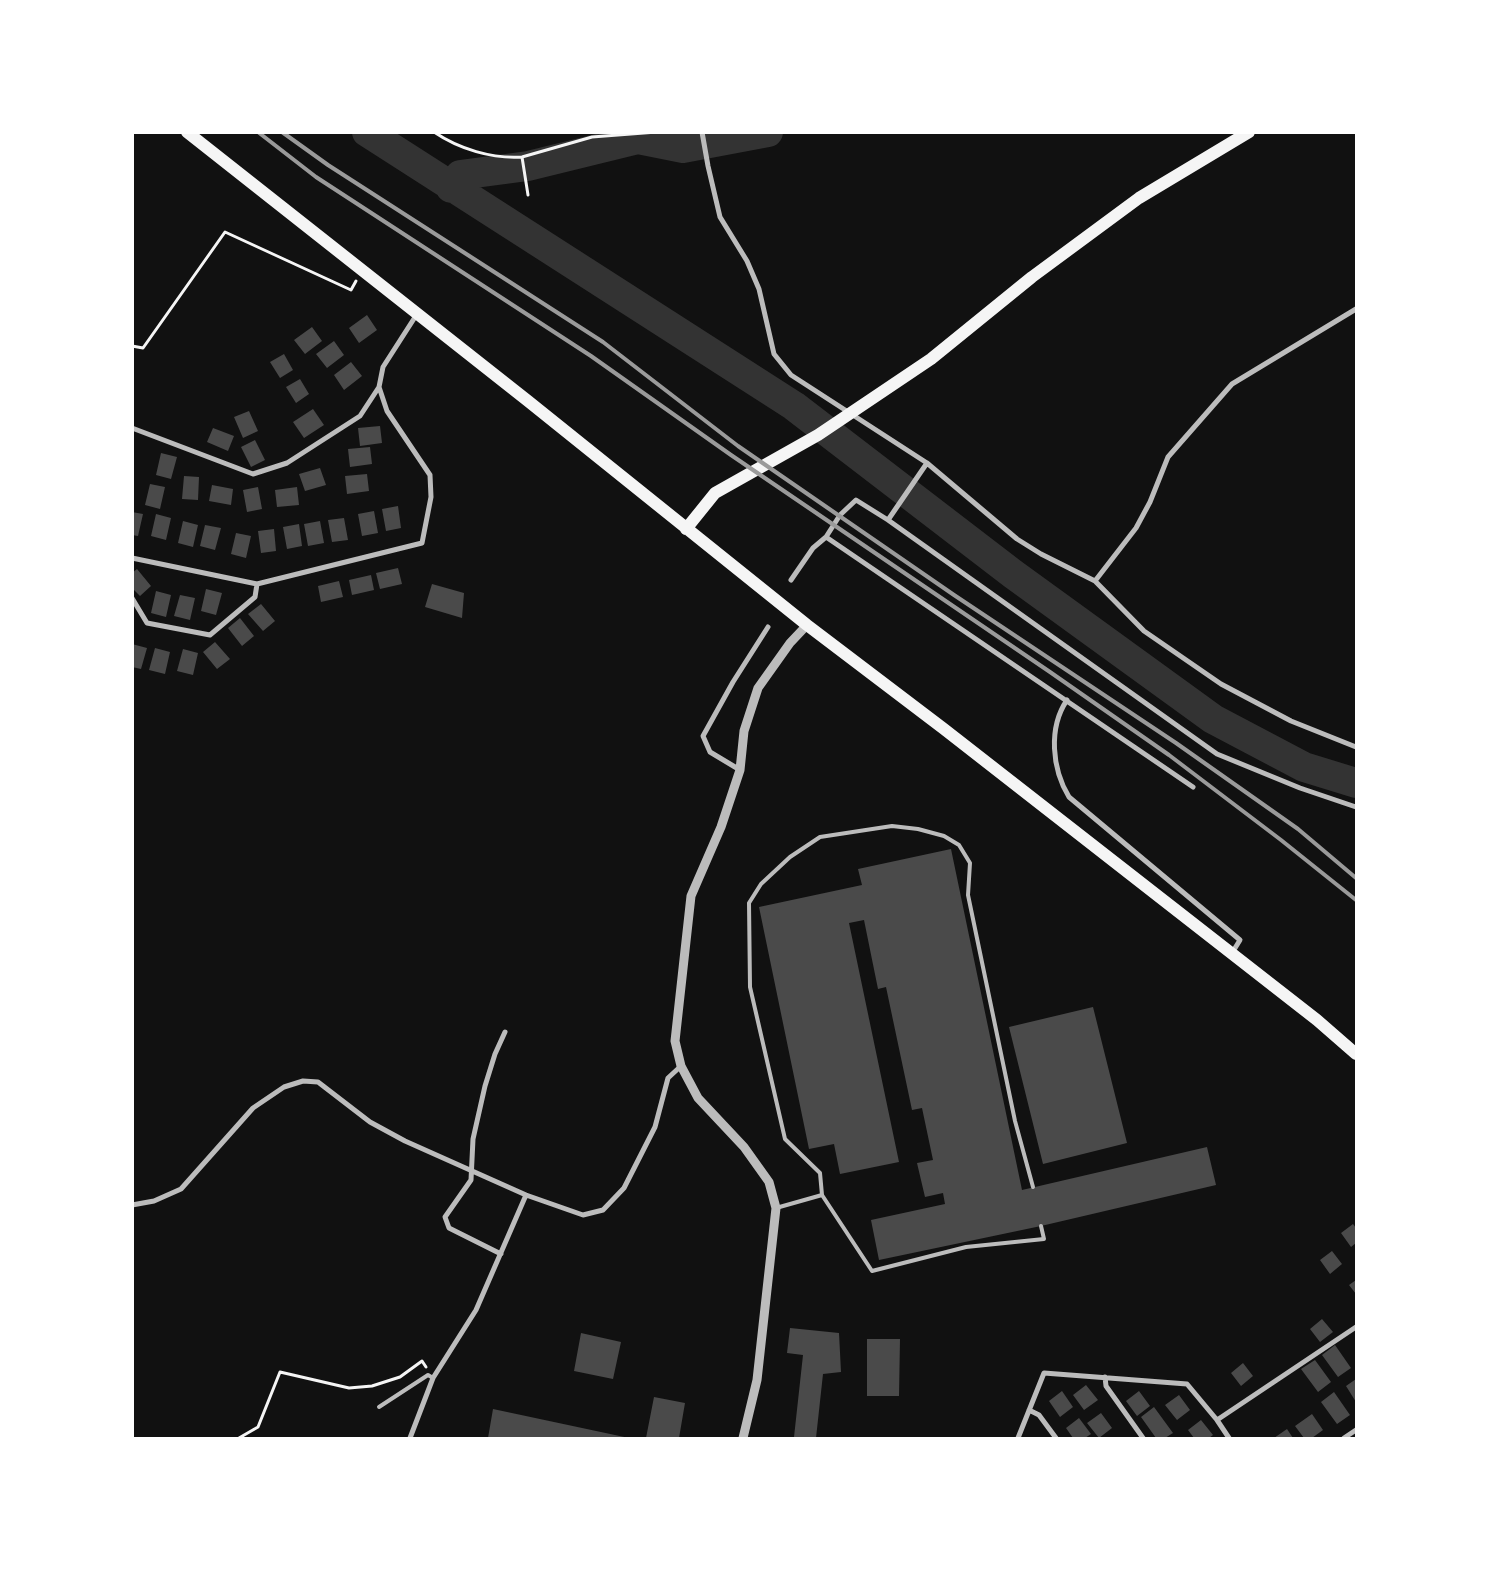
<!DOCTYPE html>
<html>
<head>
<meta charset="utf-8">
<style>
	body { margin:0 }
	#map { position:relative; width:1489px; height:1571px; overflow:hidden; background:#111; font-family:Arial,sans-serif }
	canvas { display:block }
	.frame { position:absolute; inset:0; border:134px solid #fff; pointer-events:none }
</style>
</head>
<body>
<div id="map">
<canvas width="1489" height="1571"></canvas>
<div class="frame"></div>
</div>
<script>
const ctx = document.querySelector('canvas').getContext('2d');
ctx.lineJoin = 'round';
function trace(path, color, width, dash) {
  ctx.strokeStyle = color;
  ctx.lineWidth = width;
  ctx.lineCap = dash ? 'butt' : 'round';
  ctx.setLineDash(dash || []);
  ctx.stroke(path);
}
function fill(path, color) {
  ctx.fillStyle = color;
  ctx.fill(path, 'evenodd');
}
const river = new Path2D(`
	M367 132 794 406 1013 574 1213 719 1304 767 1356 783
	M451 188 460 175 528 166 638 139 683 148 768 132`);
const building = new Path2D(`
	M367 315 377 330 359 343 349 328Z
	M312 327 322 341 305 354 294 340Z
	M334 341 344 355 327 368 316 354Z
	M284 354 293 370 280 378 270 362Z
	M351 362 362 376 344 390 334 375Z
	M300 379 309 394 296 403 286 387Z
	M313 409 324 425 304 438 293 422Z
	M249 411 258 431 243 438 234 417Z
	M380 426 382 443 360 446 358 428Z
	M213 428 234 436 228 451 207 442Z
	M255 440 265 460 251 467 241 447Z
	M370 447 372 464 350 467 348 449Z
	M161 453 177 457 171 479 156 475Z
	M320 468 326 485 305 491 299 474Z
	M367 474 369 491 347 494 345 476Z
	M184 476 199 477 198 500 182 499Z
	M150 484 165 487 160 509 145 505Z
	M212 485 233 489 231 505 209 501Z
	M258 487 262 509 247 512 243 490Z
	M297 487 299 505 277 507 275 490Z
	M398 506 401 528 386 531 382 509Z
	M374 511 378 533 362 536 358 514Z
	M132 512 143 514 138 536 132 535Z
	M156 514 171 518 166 540 151 536Z
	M344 518 348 540 332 542 328 520Z
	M183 521 198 525 193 547 178 543Z
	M320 521 324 543 308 546 304 524Z
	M299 524 302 546 287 549 283 527Z
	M205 525 221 528 215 550 200 546Z
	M274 529 276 551 261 553 258 531Z
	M236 533 251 536 246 558 231 554Z
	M398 568 402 584 380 589 376 573Z
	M137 569 151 586 140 596 132 588V573Z
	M371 575 374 590 352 595 349 580Z
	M339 581 343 597 321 602 318 586Z
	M432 584 464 593 462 618 425 607Z
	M206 589 222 593 216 615 201 611Z
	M156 591 171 595 166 617 151 613Z
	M180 595 195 598 190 620 174 616Z
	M261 604 275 621 263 631 248 614Z
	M240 618 254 636 242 646 228 628Z
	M215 642 230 659 217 669 203 652Z
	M132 644 147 648 141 669 132 667Z
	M155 648 170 652 165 674 149 670Z
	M183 649 198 653 193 675 177 671Z
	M951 849 1022 1190 1207 1147 1216 1185 1041 1226 879 1260 871 1220 945 1204 943 1193 925 1197 917 1163 933 1160 922 1108 912 1110 886 987 878 989 864 920 849 923 899 1162 840 1174 834 1144 809 1149 759 907 862 885 858 869Z
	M1093 1007 1127 1143 1043 1164 1009 1027Z
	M1353 1224 1356 1228V1243L1351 1247 1341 1233Z
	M1332 1251 1342 1264 1330 1274 1320 1260Z
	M1356 1280V1294L1349 1285Z
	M1322 1319 1333 1332 1320 1342 1310 1329Z
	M790 1328 839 1333 841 1372 823 1374 816 1438 794 1437 803 1355 787 1353Z
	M581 1333 621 1342 613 1379 574 1371Z
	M867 1339H900L899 1396H867Z
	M1335 1345 1351 1368 1338 1377 1322 1355Z
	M1315 1360 1331 1382 1318 1392 1301 1369Z
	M1243 1363 1253 1376 1241 1386 1231 1373Z
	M1356 1379V1402L1346 1386Z
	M1086 1385 1098 1400 1084 1410 1073 1395Z
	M1062 1391 1073 1407 1060 1417 1049 1401Z
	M1139 1391 1150 1406 1137 1416 1126 1401Z
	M1334 1392 1350 1415 1337 1424 1321 1402Z
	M1179 1395 1190 1410 1177 1420 1165 1405Z
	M654 1397 685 1403 679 1438H646Z
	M1154 1407 1173 1433 1165 1438H1156L1141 1417Z
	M493 1409 629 1438H488Z
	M1101 1413 1112 1428 1099 1438 1087 1423Z
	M1312 1414 1323 1430 1312 1438H1304L1295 1426Z
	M1079 1418 1091 1434 1085 1438H1073L1066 1428Z
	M1201 1420 1213 1435 1209 1438H1194L1188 1430Z
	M1287 1429 1293 1438H1274Z`);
const path = new Path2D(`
	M434 132C459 149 492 159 522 157L592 137 657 132
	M522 157 528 195
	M132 346 143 348 225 232 351 290 356 281
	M239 1438 258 1427 280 1372 349 1388 372 1386 400 1377 422 1361 426 1367`);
const service = new Path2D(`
	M822 1195 820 1173 785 1139 750 987 749 903 761 884 790 857 820 837 892 826 918 829 944 836 959 845 970 863 968 895 1015 1121 1033 1187
	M776 1208 822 1195 872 1271 966 1247 1044 1239 1041 1226
	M379 1407 428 1375 433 1378`);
const minor = new Path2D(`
	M702 132 708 166 720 217 747 261 759 289 774 354 791 375 927 463 888 520 856 500 840 515 826 537 813 548 791 580
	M132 428 253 474 287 463 360 416 379 387
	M927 463 1017 539 1041 554 1095 581 1144 631 1221 684 1291 721 1356 747
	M888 520 1217 754 1300 788 1356 807
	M826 537 1193 787
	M132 558 257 584 422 543 431 497 430 475 387 411 379 387 383 367 417 314
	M1095 581 1136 528 1150 502 1168 457 1232 384 1356 309
	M132 598 147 623 210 635 255 597 257 584
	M1067 700C1048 728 1052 769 1069 797L1240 940 1232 953
	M740 770 710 752 703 736 733 682 768 627
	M132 1205 154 1201 181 1189 253 1108 284 1087 303 1081 318 1082 370 1122 405 1141 526 1195 583 1215 603 1210 624 1188 655 1127 668 1078 681 1066
	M501 1254 449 1228 445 1217 471 1180 473 1139 485 1086 495 1054 505 1032
	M1105 1377 1106 1386 1143 1438
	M1029 1410 1039 1415 1056 1438
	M1217 1420 1229 1438
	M410 1438 433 1378 476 1310 526 1195
	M1018 1438 1044 1373 1187 1384 1217 1420 1356 1327
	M1344 1438 1356 1430`);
const tertiary = new Path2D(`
	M743 1438 757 1380 776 1208 769 1182 744 1147 698 1098 681 1066 675 1041 691 896 721 827 740 770 744 731 758 688 790 643 807 625`);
const primary = new Path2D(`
	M187 132 528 401 807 625 944 729 1317 1020 1356 1054
	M686 529 715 493 818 435 931 359 1032 277 1139 198 1249 132`);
const rail = new Path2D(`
	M258 132 316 177 591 356 731 455 1050 672 1169 755 1281 840 1356 900
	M282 132 328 165 603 342 738 446 954 595 1176 743 1298 829 1356 878`);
trace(river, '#333', 30);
fill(building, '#4a4a4a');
trace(path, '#f5f5f5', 3);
trace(service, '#bcbcbc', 4);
trace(minor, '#bcbcbc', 5);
trace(tertiary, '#bcbcbc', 9);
trace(primary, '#f5f5f5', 12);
trace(rail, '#9a9a9a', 4);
</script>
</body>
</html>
